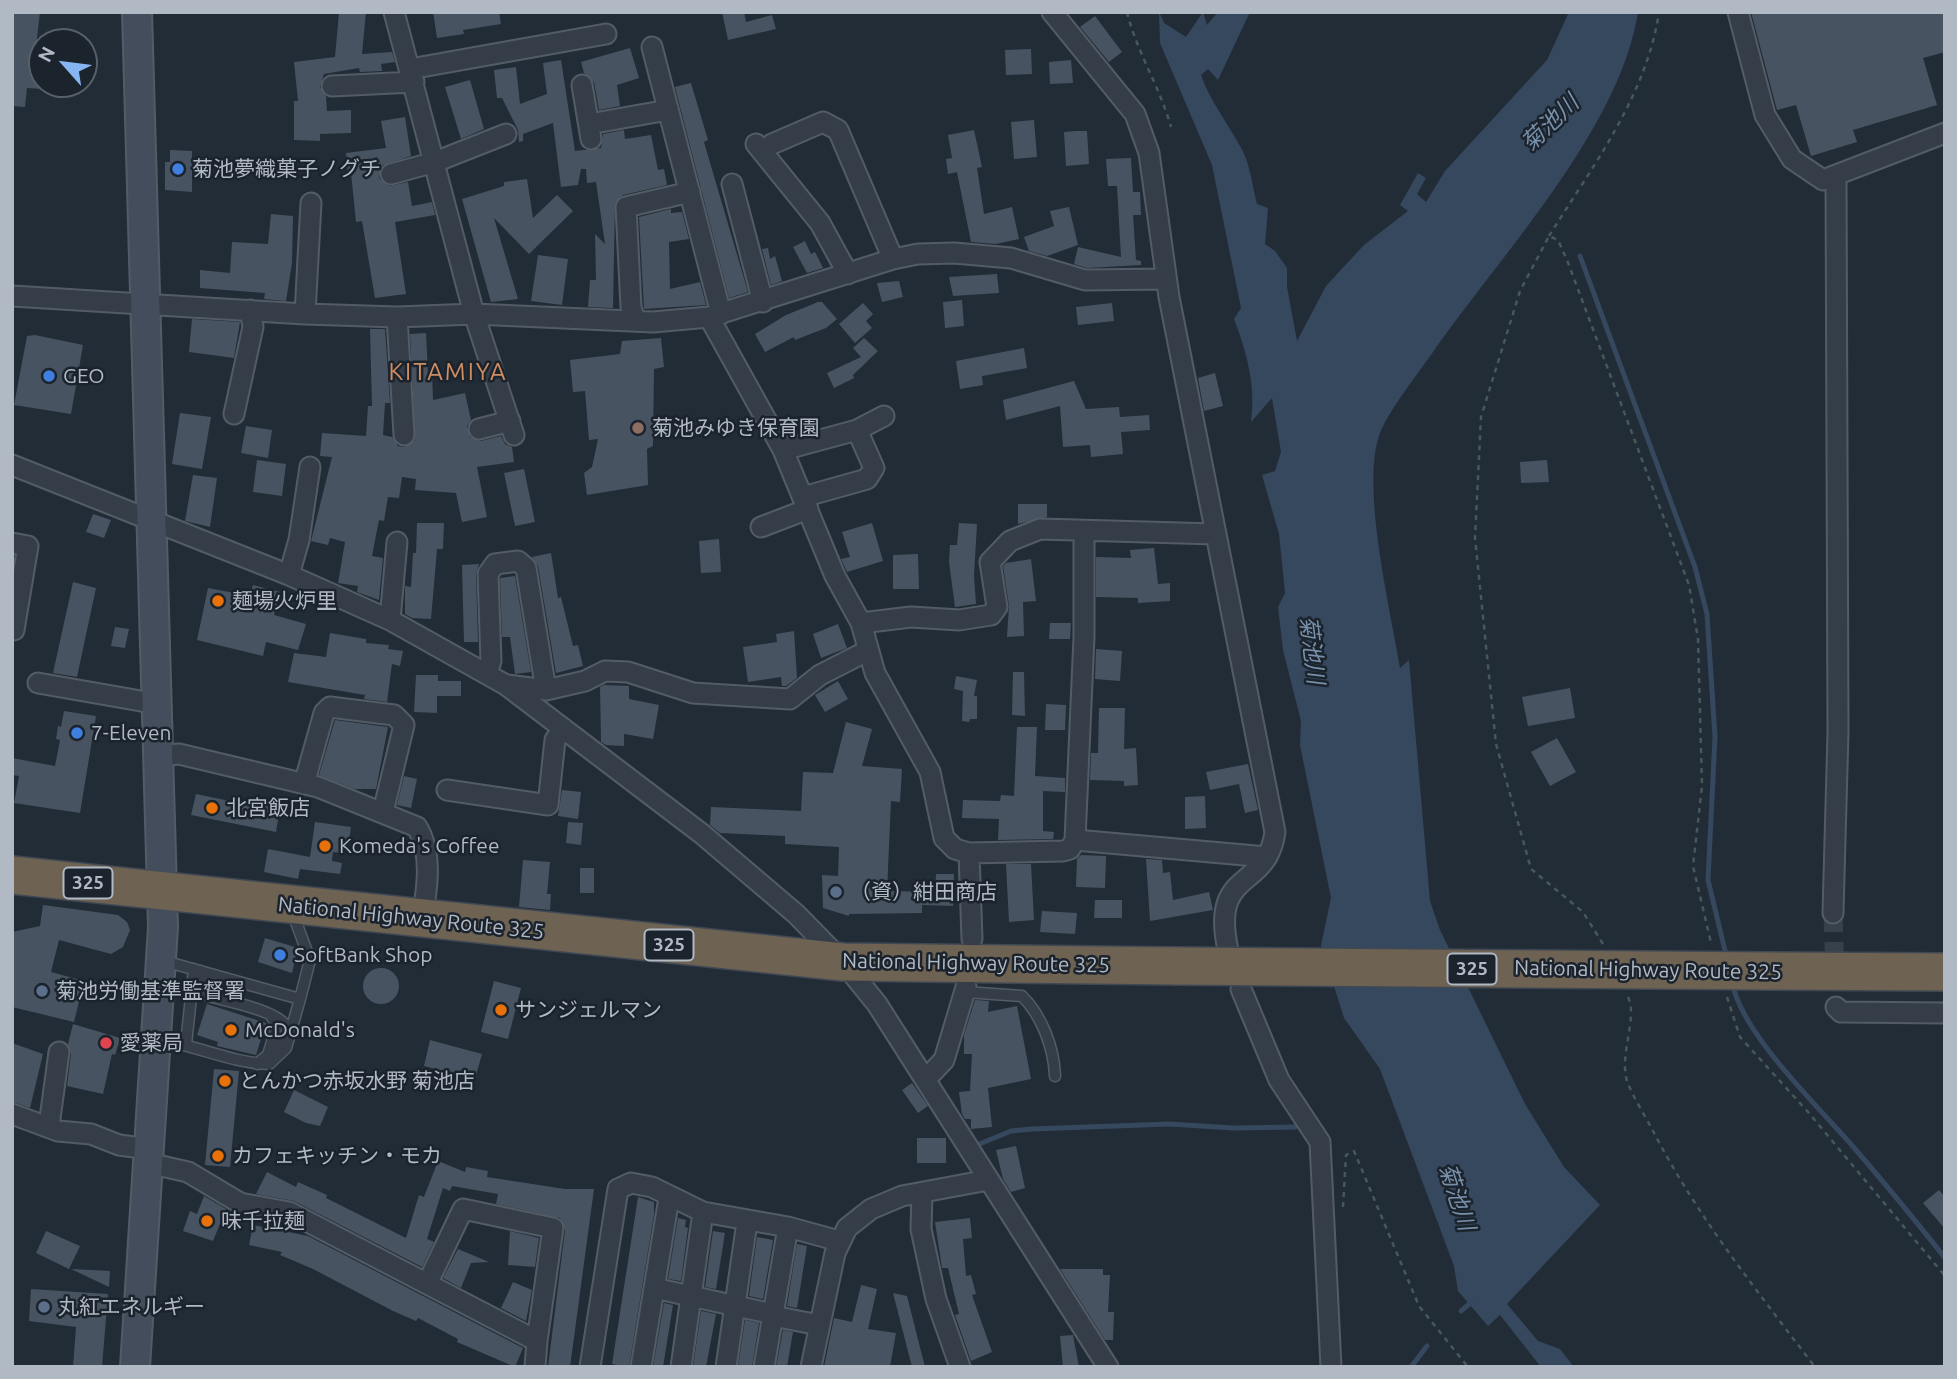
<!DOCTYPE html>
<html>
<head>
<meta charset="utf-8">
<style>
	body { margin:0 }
	#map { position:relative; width:1957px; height:1379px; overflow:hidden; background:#222c37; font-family:Ubuntu,sans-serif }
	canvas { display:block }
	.frame { position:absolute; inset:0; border:14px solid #b0b9c4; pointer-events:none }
	.north { position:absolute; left:28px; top:28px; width:70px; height:70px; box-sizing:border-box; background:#1b232d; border:2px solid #575f69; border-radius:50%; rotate:298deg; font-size:19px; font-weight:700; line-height:28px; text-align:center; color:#b0b9c4 }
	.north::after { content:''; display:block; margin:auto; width:24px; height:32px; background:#87b5f2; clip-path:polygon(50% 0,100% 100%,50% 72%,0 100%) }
</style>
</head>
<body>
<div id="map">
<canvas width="1957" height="1379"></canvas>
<div class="frame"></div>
<div class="north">N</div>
</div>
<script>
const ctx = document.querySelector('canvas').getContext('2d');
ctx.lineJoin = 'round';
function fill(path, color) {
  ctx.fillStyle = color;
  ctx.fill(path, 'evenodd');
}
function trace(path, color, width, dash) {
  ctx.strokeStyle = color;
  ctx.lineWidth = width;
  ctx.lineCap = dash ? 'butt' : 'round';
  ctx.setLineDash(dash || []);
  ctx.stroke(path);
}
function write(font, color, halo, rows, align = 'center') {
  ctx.font = font + ' Ubuntu,"Noto Sans JP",sans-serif';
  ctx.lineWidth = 5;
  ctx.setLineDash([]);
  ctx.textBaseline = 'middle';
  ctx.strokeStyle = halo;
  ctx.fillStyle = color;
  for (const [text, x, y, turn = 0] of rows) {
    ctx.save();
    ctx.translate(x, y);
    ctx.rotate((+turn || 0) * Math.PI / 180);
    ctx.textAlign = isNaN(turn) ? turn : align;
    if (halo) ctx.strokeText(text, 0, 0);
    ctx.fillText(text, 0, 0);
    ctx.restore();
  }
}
const water = new Path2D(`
	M1159 12 1164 23 1186 37 1203 12 1207 25 1218 12H1250L1218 80 1208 69 1201 75C1210 101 1227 122 1240 146 1250 162 1252 185 1257 204L1268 208 1265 244 1275 251 1287 268V287L1297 341 1326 286 1364 245 1408 211 1400 205 1418 173 1426 178 1417 194 1426 202 1445 171 1547 60 1569 12H1638C1620 130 1498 258 1431 355 1416 376 1387 413 1379 436 1361 489 1391 611 1400 668L1409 660 1430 901 1440 930 1525 1104 1564 1167 1600 1205 1507 1304 1538 1341 1560 1349 1574 1367H1541L1500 1315 1488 1326 1458 1291 1454 1266 1380 1069 1344 1018 1321 945 1331 898 1300 745 1301 721 1283 650 1278 607 1285 593 1279 534 1262 475 1275 471 1281 452 1272 398 1251 422C1256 386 1247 353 1234 319L1241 308 1212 165 1160 43Z`);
const stream = new Path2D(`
	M1580 256 1695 567 1707 614 1715 737 1708 880 1727 959
	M1732 982C1742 1035 1820 1108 1856 1150 1886 1185 1916 1221 1945 1258
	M977 1145 1011 1131 1032 1129 1169 1124 1234 1128 1295 1127
	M1461 1311 1474 1300
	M1411 1367 1427 1346`);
const building = new Path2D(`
	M12 12H40L36 47H42V89L27 88 25 107 12 106Z
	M339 12H366L362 54 392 52 395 62 381 64 382 71 360 72 359 68 324 74 320 87 326 96 327 111 351 110V133L320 134V141L294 140V101H298L294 62 335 57Z
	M433 12H499L501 24 463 30 464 34 437 38Z
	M722 12H744L746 22 772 15 776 29 728 40Z
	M1751 12H1945V52L1923 58 1937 105 1853 130 1857 142 1811 156 1796 105 1777 110Z
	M1095 16 1122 52 1109 62 1080 27Z
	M630 48 639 78 617 85 620 106 599 110 594 82 584 73 581 62Z
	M1031 49 1032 74 1006 75 1005 50Z
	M561 60 575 151 601 148 603 134 624 130 625 139 651 135 658 170 664 169 667 185 623 195 615 203 613 308 588 307 590 280H596L595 234 605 244 596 182 587 183 586 169H581L578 185 561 187 553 123 523 134V141L519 142 518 130 502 98H497L494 70 516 67 520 104 547 94 543 63Z
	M1071 60 1073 83 1050 84 1049 62Z
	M470 80 484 129 461 139 445 87Z
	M691 83 708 140 704 142 748 292 729 298 675 87Z
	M405 117 411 156 383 165 379 178 389 186 408 182 412 206 432 202 435 215 395 222 406 294 375 298 362 221 356 222 351 173H348L346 153 386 148 381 121Z
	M1034 120 1037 157 1014 159 1011 122Z
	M974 130 982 167 977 168 984 214 1012 207 1019 239 996 244 971 242 957 172 948 174 946 159 952 158 948 135Z
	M1076 131H1087L1089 164 1066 166 1064 132Z
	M170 150 192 151V192L165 190V162H170Z
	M1131 158 1133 192H1140L1141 215H1133L1136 260 1141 261V265L1087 268 1074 264 1078 247 1121 257 1117 186H1108L1106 159Z
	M527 179 533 218 557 195 573 211 529 254 494 218 518 299 491 302 462 199 504 186V182Z
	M1069 207 1078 245 1047 256 1029 251 1024 237 1054 226 1050 211Z
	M671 209V213L682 212 689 239 669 242 670 289 700 282 706 305 644 309 639 217Z
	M271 214 293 216 292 263 286 301 264 299 265 293 200 288V270L230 273 232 242 268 244Z
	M805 241 811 254 815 252 823 268 807 273 793 247Z
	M768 248 770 259 775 256 782 281 771 285 762 249Z
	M538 255 568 259 562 305 531 301Z
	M997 274 999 293 953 296 949 277Z
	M899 281 903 297 882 302 877 283Z
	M962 300 964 326 945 328 943 302Z
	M818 302H822L837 319 826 328 795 340 794 337 765 352 755 334 786 315Z
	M863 303 873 314 866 321 872 328 855 343 839 324Z
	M1112 303 1114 321 1078 325 1076 307Z
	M192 319 240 322 234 358 189 352Z
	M370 329H385L390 403H385L383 435 392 437 398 446 404 447 415 440 410 334 426 333 428 373H432L433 400 465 393 471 420 467 426 470 437 481 441 501 436 505 444 512 447 514 462 477 467 487 517 462 522 456 493 415 490 416 479 402 477 399 498 388 497 384 521 379 520 372 556 383 558 379 600 357 592 358 586 338 583 345 542 330 538 328 545 311 541 332 457 320 456 322 433 366 436 368 406H372Z
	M35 335 83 345 71 414 14 405 27 336Z
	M661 338 664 367 654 369 653 446 647 449 648 485 587 495 584 473 592 467 598 439 589 440 585 391 573 392 570 360 620 354 622 341Z
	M864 338 878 351 853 375 854 378 834 388 827 373 861 357 853 348Z
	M1024 348 1027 368 982 376 983 385 960 389 956 361Z
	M1215 373 1223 406 1204 411 1198 378Z
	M1074 381 1086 409 1119 407 1120 417 1149 415 1150 430 1121 432 1123 454 1091 457 1090 445 1063 447 1060 406 1006 420 1003 400Z
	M180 413 211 417 202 469 172 464Z
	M246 426 272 430 268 458 241 453Z
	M257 460 286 464 282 496 253 492Z
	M1547 460 1549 482 1521 483 1520 462Z
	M524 469 535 522 515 526 504 473Z
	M193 475 217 478 210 527 185 521Z
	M1018 504H1047V517L1018 524Z
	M93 514 111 520 104 538 86 532Z
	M417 523H444L443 549H437L431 619 412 618 405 614V586L411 587 413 553H416Z
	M872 523 883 561 847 572 841 559 850 557 842 532Z
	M959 523 977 524 974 576 976 604 955 607 949 562 950 545H957Z
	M719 539 721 572 701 573 699 541Z
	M1154 548 1158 584 1170 583V601L1138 603V598L1096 597V557L1131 558 1130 550Z
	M551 553 558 598 561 597 573 646 578 645 583 666 556 673 538 566 532 557Z
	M918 554 919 589H893V555Z
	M1031 559 1036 601 1023 602 1024 636 1007 637 1009 606 1003 566 1006 563Z
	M479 564 476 574 478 642H464L462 565Z
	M515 576 531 672 515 674 510 637H502L500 578Z
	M73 582 96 588 77 677 53 673Z
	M253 585 280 592 274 615 306 624 298 650 266 642 263 656 197 640 208 588 250 596Z
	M1050 623H1071L1070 639H1049Z
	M838 624 847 648 821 658 813 634Z
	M115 627 129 629 125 648 111 646Z
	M794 631 797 678 786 686H782L781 677 748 682 743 647 777 642 776 634Z
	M330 633 366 639V643L389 645 388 649 403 651 400 666 392 664 387 702 364 699 365 695 288 682 294 653 326 657Z
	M1096 649 1122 651 1120 681 1095 679Z
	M1013 672H1024L1025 716 1012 715Z
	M416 675H438V681H461V696H437V713L414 712Z
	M956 676 977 680 974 696H977V719H970L969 722 962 721 963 691 954 689Z
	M838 681 848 699 825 712 815 695Z
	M604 685 629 686V699L659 705 653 739 624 734V746L606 745 601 742 600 687Z
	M1570 688 1575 718 1528 726 1522 697Z
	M1046 704 1066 705 1065 730H1045Z
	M1099 708H1125L1124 749 1136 748 1138 785 1124 786V781L1090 780 1091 753H1098Z
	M64 711 96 716 80 813 14 803 19 776 12 775V758L55 766 60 740 56 739 58 726 61 727Z
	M335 720 388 727 376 789H354L319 775Z
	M846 722 872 729 862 766 902 769 900 802 891 801 887 891 935 892 936 874H954L953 906 922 905V913L849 914V916L823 908 822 875 838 876 839 847 785 844V836L720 833 710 825 711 807 801 811 803 772 833 773Z
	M1017 727H1037L1035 776 1065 778V792L1043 791V831L1054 832 1053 839 998 840 999 819 962 818 963 800 1000 801 1001 795 1014 796Z
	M1557 738 1576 772 1550 786 1531 752Z
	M1248 764 1258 810 1245 813 1239 784 1210 790 1206 772Z
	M404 776 417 779 411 808 397 805Z
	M562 790 581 792 578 819 558 816Z
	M196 794 249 805V802L280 807 276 832 191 815Z
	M1205 796 1206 828 1185 829V797Z
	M315 822 351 827 348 848H342L341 853 333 852 332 861 342 863 340 874 300 869 298 879 264 872 268 849 310 857Z
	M568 822 583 823 581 845 566 843Z
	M1081 855 1106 856 1105 888 1076 887 1077 859Z
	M1146 859 1162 860 1163 873 1170 872 1173 900 1209 892 1213 910 1150 921Z
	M523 860 550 862 547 894H551L550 910 519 907Z
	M1006 864H1031L1034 920 1009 922Z
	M580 868H594V893H580Z
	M1095 900H1122V918H1094Z
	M43 905 118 915 127 922 130 930 123 947 111 954 59 940 51 972 84 981 74 1022 12 1007V932L40 926Z
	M1042 911 1077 913 1075 934 1040 932Z
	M265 938 298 948 292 973 258 962Z
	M363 986a18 18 0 1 1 36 0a18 18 0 1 1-36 0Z
	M494 981 521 988 508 1039 481 1032Z
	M975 1000 989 1001 988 1012 1017 1006 1031 1079 988 1088 992 1127 971 1129V1119H965L962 1114 959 1092 970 1091 972 1054H964V1035Z
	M207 1004 266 1023 256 1055 217 1046 218 1042 197 1035Z
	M73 1024 120 1038 115 1055 112 1054 103 1094 67 1086 71 1054 68 1044Z
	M430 1040 482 1054 475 1079 424 1066Z
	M12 1043 43 1054 30 1108 13 1102Z
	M214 1069 239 1071 230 1167 205 1165Z
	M912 1083 928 1106 918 1113 902 1090Z
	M294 1090 328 1107 320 1126 306 1123 284 1112Z
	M917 1138H946V1163H917Z
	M1016 1146 1025 1188 1011 1192 1003 1179 996 1150Z
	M438 1161 465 1172 466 1167 488 1171 487 1177 565 1189H594L570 1367H548L565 1230 560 1218 496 1204 498 1194 452 1186 450 1191 443 1188 427 1239 434 1242 422 1267 294 1201 256 1194 267 1172 296 1187 298 1182 327 1195 326 1198 406 1238 419 1195 424 1197Z
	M1939 1190 1945 1197V1229L1923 1203Z
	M204 1196 226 1209 213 1241 183 1231 190 1211 197 1214Z
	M638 1197 654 1202V1215L629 1367 612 1364Z
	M678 1218 686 1220 685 1227 688 1228 681 1281 668 1279Z
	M970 1218 972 1238 963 1239 966 1276 971 1275 976 1294 972 1295 992 1352 971 1361 955 1315 959 1314 948 1268H942L935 1222Z
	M253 1225 308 1236 523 1348 515 1367 457 1342 458 1339 418 1318 416 1321 393 1311 313 1269 280 1255 282 1252 249 1245Z
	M46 1231 80 1246 69 1269 36 1253Z
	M510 1231 539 1238 535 1267 508 1265Z
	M713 1231 725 1233 716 1289 705 1287Z
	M757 1237 773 1240 763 1299 749 1296Z
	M797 1244 807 1246 797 1308 787 1306Z
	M458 1249 489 1262 471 1263 461 1288 443 1278Z
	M71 1269 110 1271 109 1287Z
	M1060 1269H1103V1275H1110L1108 1312H1114L1113 1340H1105Z
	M513 1282 532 1290 526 1321 501 1308Z
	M861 1285 877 1289 868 1329 896 1333 890 1367H824L834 1318 852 1322Z
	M31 1289 108 1294 102 1367H73L76 1327 29 1321Z
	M893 1293 907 1296 925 1367H912Z
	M664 1303 673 1305 663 1367H653Z
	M701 1311 716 1314 706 1367H693Z
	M745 1320 759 1323 752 1367H738Z
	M783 1330 793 1332 787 1367H776Z
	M1073 1335 1079 1367H1063L1060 1336Z`);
const streetTunnel = new Path2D(`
	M1833 913 1836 1007`);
const path = new Path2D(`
	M1127 12C1137 53 1160 87 1171 127
	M1549 236C1592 167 1647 95 1659 12
	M1603 944 1583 912 1531 869 1496 744 1475 538 1481 417 1520 291 1549 236 1558 240 1567 260 1689 585 1698 639 1702 786 1693 866 1711 943
	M1628 997C1638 1018 1619 1054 1627 1081 1633 1097 1644 1114 1652 1129 1696 1215 1757 1291 1815 1367
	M1727 997 1740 1037 1808 1112 1945 1276
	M1343 1207 1346 1155 1354 1151 1419 1306 1468 1367`);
const lane = new Path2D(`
	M164 961 300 999 310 960 293 914
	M201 971V990L205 995C225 1001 280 1010 288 1029L283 1042 257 1064
	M965 992 1022 996C1042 1016 1054 1048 1055 1076
	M159 1040C196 1045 231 1063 269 1064L286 1048 300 999
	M186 1044 194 969
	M268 1055 277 1025 270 1014`);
const street = new Path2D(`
	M394 12 474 314 514 435
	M1052 12 1135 114 1149 153 1169 297 1275 832C1267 892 1210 867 1228 950
	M1738 12 1765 115 1792 159 1823 180 1945 133
	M652 47 721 314
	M410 69 606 34
	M582 85 591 139
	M332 86 414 82
	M589 124 668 110
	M756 144 820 223 848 274
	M772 144 823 122 838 130 893 259
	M391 174 435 162 506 134
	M732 184 763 302
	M12 296 305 314 397 317 474 314 653 322 709 317 893 259 918 254 954 253 1011 258 1085 280 1166 279
	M305 314 311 203
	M397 317 404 435
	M709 317 783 450 835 576 861 623 875 673 930 772 944 838 955 849 969 853 1063 851 1070 849 1075 840 1084 637V531
	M635 321 631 307 626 207 690 192
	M234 414 253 327 250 310
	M479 429 510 421
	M783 450 857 430 884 416
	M12 465 289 575 390 620 506 685 702 834 796 914 843 962 877 1004 1108 1367
	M803 497 867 479 874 468 857 430
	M761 527 808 509
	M12 543 28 546 14 630
	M289 575 299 540 310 467
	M390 620 397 542
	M861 623 911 617 959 620 991 615 997 607 990 562 1010 541 1040 529 1216 534
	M487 674 491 661 488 574 495 564 518 561 526 568 546 690
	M38 683 158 704
	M507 685 546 690 585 681 605 671 628 672 693 693 790 699 820 675 867 651
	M159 756 179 754 318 787 417 827C433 853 427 890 422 919
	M304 784 324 713 330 707 394 715 404 725 383 812
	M447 790 548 805 555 740 563 728
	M1075 840 1267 857
	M969 853 972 939
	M1833 913 1838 732 1836 177
	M1241 989 1279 1080 1320 1142 1331 1367
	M1836 1007 1841 1012 1945 1013
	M927 1078 944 1060 966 987
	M12 1114 58 1131 91 1134 119 1145 149 1149
	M49 1126 59 1052
	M148 1163 188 1172 240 1203 289 1212 537 1341 535 1367
	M922 1193 921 1229 936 1299 960 1367
	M427 1284 463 1209 553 1228 537 1341
	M654 1288 773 1314
	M773 1316 819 1325
	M590 1367 618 1189 631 1183 652 1187 703 1212 788 1227 839 1241
	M641 1367 669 1198
	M681 1367 703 1212
	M726 1367 747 1222
	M764 1367 788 1227
	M811 1367 835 1253 847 1228 871 1209 902 1196 988 1180`);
const secondary = new Path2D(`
	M135 1367 163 927 137 12`);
const highway = new Path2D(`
	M12 875 843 962 1177 966
	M1767 971 1945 972`);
const highwayBridge = new Path2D(`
	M1177 966 1767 971`);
const markers = [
	[178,169,7,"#3f7fe0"],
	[49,376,7,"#3f7fe0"],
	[638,428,7,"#8d6e63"],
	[218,601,7,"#e8710a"],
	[77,733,7,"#3f7fe0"],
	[212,808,7,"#e8710a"],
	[325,846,7,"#e8710a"],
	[836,892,7,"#5c6f8a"],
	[280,955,7,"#3f7fe0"],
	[42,991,7,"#5c6f8a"],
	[501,1010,7,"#e8710a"],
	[231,1030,7,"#e8710a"],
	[106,1043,7,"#e0444e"],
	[225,1081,7,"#e8710a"],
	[218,1156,7,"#e8710a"],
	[207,1221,7,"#e8710a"],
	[44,1307,7,"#5c6f8a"]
];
const shields = [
	[88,883,49],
	[669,945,49],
	[1472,969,49]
];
const shieldNames = [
	["325",88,883],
	["325",669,945],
	["325",1472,969]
];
const poiNames = [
	["菊池夢織菓子ノグチ",192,169],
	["GEO",63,376],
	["菊池みゆき保育園",652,428],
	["麺場火炉里",232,601],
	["7-Eleven",91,733],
	["北宮飯店",226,808],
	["Komeda's Coffee",339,846],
	["（資）紺田商店",850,892],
	["SoftBank Shop",294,955],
	["菊池労働基準監督署",56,991],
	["サンジェルマン",515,1010],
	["McDonald's",245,1030],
	["愛薬局",120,1043],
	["とんかつ赤坂水野 菊池店",239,1081],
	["カフェキッチン・モカ",232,1156],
	["味千拉麺",221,1221],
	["丸紅エネルギー",58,1307]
];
const streetNames = [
	["National Highway Route 325",411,918,6],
	["National Highway Route 325",976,963,1],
	["National Highway Route 325",1648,970,1]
];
const waterNames = [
	["菊池川",1550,123,-44],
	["菊池川",1312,650,83],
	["菊池川",1457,1197,72]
];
const quarterNames = [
	["KITAMIYA",448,372]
];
fill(water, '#36485e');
trace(stream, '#36485e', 5);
fill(building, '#485361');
trace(streetTunnel, '#37414c', 19, [19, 10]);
trace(lane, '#535c66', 13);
trace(street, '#535c66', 23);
trace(secondary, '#535c66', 32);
trace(highway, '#404953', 40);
trace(path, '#45585a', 2.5, [5, 5]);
trace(lane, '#353e48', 10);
trace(street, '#353e48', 19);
trace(secondary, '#444d5b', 28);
trace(highway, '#6e6253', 37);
trace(highwayBridge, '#404953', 40, []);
trace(highwayBridge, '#6e6253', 37);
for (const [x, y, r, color] of markers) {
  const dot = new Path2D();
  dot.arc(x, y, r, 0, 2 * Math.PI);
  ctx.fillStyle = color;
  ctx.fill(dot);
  trace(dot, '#1b232d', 2.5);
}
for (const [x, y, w] of shields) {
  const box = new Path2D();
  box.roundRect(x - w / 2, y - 15.5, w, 31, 5);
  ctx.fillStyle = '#1b232d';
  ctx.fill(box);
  trace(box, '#b0b9c4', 2);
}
write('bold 19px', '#b0b9c4', null, shieldNames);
write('21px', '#b0b9c4', '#1b232d', poiNames, 'left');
write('21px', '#b0b9c4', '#1b232d', streetNames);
write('italic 23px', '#7990ab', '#1b232d', waterNames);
ctx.letterSpacing = '2px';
write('24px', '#ce8d62', '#1b232d', quarterNames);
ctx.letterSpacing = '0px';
</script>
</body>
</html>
